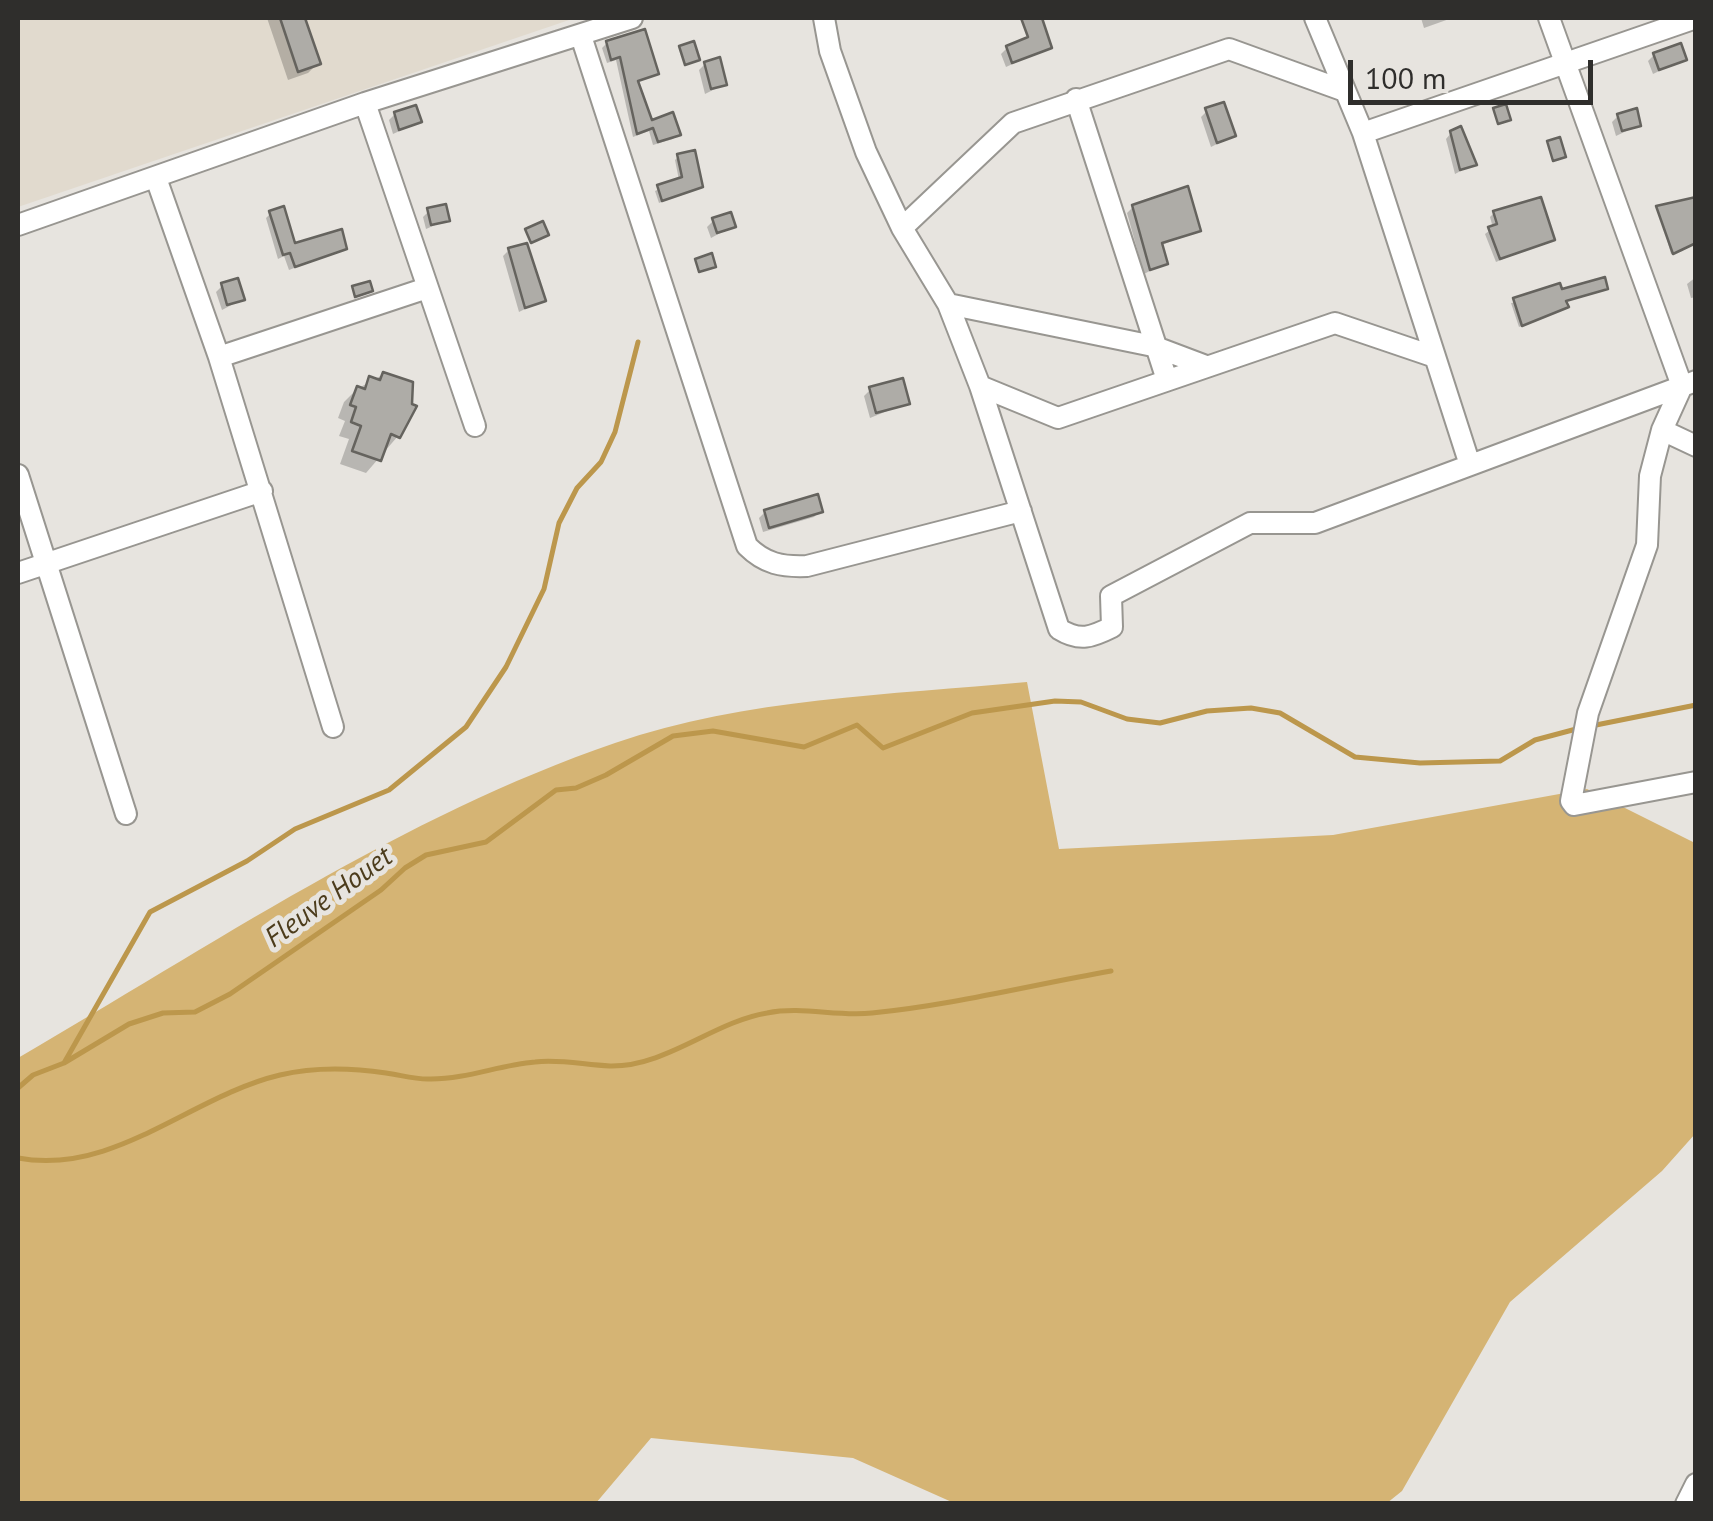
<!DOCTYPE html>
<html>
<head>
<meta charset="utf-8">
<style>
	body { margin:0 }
	#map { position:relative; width:1713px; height:1521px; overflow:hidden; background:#e7e4df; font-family:"PT Sans",sans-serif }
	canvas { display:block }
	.frame { position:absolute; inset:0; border:20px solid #2f2e2c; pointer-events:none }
	.scale { position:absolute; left:1348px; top:60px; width:245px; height:45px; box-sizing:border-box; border:5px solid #2f2e2c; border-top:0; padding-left:12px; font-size:30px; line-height:35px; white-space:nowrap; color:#2f2e2c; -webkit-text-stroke:8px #e7e4df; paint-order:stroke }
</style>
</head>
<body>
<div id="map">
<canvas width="1713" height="1521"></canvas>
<div class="frame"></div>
<div class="scale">100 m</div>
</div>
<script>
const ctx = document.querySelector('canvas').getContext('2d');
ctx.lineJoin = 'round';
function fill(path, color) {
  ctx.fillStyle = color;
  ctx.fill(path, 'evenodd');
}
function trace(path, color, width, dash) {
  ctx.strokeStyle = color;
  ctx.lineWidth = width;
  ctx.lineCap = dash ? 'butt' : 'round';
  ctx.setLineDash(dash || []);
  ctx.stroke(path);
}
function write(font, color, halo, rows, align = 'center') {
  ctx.font = font + ' "PT Sans",sans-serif';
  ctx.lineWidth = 10;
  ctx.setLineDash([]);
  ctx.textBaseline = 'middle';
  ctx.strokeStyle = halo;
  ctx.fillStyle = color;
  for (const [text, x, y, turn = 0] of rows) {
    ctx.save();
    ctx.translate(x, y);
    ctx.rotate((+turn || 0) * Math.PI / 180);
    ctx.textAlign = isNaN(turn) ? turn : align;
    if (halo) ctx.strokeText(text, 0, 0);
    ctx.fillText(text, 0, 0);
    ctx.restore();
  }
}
const built = new Path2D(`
	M18 18H575L18 207Z`);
const green = new Path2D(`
	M1027 682 1059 849 1333 835 1587 789 1695 843V1134L1662 1171 1510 1302 1402 1491 1387 1503H954L853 1458 651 1438 596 1503H18V1058C211 946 402 816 615 743 746 698 890 695 1027 682Z`);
const shadow = new Path2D(`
	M267 18H303L318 63 308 73 288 80Z
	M1421 18H1452L1424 28Z
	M607 43 656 74 636 83 651 123 678 134 673 139 653 145 649 131 633 137 616 60 607 63 602 48Z
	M1050 47 1006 67 1001 54 1007 48Z
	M1654 55 1684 59 1653 74 1648 61Z
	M705 64 725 84 705 94 699 70Z
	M1207 111 1233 136 1211 147 1201 117Z
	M395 114 419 122 393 134 389 120Z
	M1618 116 1639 125 1616 136 1612 122Z
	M1451 133 1474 164 1455 174 1446 139Z
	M679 156 700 186 659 203 655 191 679 180 675 160Z
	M1133 207 1198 230 1160 246 1165 263 1144 274 1127 213Z
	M1658 208 1685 246 1683 251 1671 254Z
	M429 211 447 220 426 229 423 217Z
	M271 213 293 247 345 248 289 270 284 256 278 259 266 218Z
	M1494 213 1552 239 1496 262 1485 234 1493 228 1490 217Z
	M713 221 733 226 711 238 707 227Z
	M509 250 543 300 519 312 503 256Z
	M1696 277V297L1691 298 1687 284Z
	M222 286 243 299 222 310 216 292Z
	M1605 288 1564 302 1562 309 1519 327 1511 303Z
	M384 374 398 436 366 473 340 464 349 439 339 436 345 421 338 418 344 402 357 389Z
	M870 390 907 403 870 418 864 396Z
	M820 511 814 517 763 532 759 518 765 512Z`);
const stream = new Path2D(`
	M1591 726 1696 705
	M64 1063 150 912 247 861 295 829 389 790 466 727 506 667 544 589 559 523 577 488 601 462 615 432 638 342
	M18 1088 33 1075 64 1063 129 1024 163 1013 195 1012 230 994 381 890 405 868 426 855 486 842 556 790 576 788 606 775 673 736 713 731 804 747 857 725 883 748 972 713 1055 701 1081 702 1127 719 1160 723 1207 711 1251 708 1280 713 1355 757 1420 763 1500 761 1535 740 1580 728
	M18 1158C114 1176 191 1096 280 1075 314 1067 352 1068 386 1073 401 1075 416 1080 431 1079 467 1079 499 1065 535 1062 561 1059 584 1065 610 1066 666 1067 713 1022 767 1013 803 1006 837 1017 872 1013 953 1005 1031 985 1111 971`);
const building = new Path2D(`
	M280 18H305L321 64 298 72Z
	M1021 18H1042L1052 48 1012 63 1006 46 1028 37Z
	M645 29 659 74 638 81 652 120 673 112 681 135 658 142 653 128 637 134 620 57 611 60 606 41Z
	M694 41 700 60 685 65 679 46Z
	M1681 43 1687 60 1659 70 1653 53Z
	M720 57 727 85 711 89 704 62Z
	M1224 102 1236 136 1217 143 1205 108Z
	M1506 104 1511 120 1498 124 1493 108Z
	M416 105 422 122 399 130 394 112Z
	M1637 108 1641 126 1622 131 1617 114Z
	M1461 126 1477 165 1460 170 1450 131Z
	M1560 137 1566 157 1553 161 1547 141Z
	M695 150 703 187 662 201 657 185 682 177 677 154Z
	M1188 186 1201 231 1162 243 1168 264 1150 270 1132 205Z
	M1541 197 1555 240 1500 259 1488 227 1497 224 1493 211Z
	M1696 197V243L1673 254 1656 206Z
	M446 204 450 221 431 225 427 208Z
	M284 206 295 243 342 229 347 249 295 267 290 253 283 255 269 211Z
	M731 212 736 227 717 233 712 218Z
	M543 221 549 235 531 243 525 229Z
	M527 243 546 301 525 308 508 248Z
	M712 253 716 267 699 272 695 259Z
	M1605 277 1608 289 1566 301 1569 307 1522 326 1513 298 1560 283 1562 289Z
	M238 278 245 300 227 305 221 283Z
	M370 281 373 291 355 297 352 286Z
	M383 372 413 382 412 404 417 406 400 438 391 434 381 461 352 451 361 426 351 422 356 407 350 405 357 386 365 389 369 376 380 380Z
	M903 378 910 404 876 413 869 387Z
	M818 494 823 512 769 528 764 510Z`);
const minor = new Path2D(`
	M824 18 830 51 866 152 902 228 948 304 980 386 1059 629C1080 642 1092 637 1112 627L1111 596 1250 523H1315L1696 381
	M1315 18 1363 133 1470 465
	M1549 18 1682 386 1662 430 1650 476 1647 545 1588 713 1571 801 1574 805 1696 782
	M581 36 747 546C765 564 782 567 807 566L1021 511
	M1076 99 1167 380
	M365 103 475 426
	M1363 133 1696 18
	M156 178 219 357 333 727
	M18 225 365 103 632 18
	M902 228 1013 123 1229 49 1345 91
	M948 304 1153 346 1206 366
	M219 357 427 288
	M980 386 1058 418 1335 323 1435 357
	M1662 430 1696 446
	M18 475 126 814
	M18 573 262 491
	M1686 1504 1696 1484`);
const waterNames = [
	["Fleuve Houet",329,898,-36]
];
fill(built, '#e1dace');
fill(green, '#d5b474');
fill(shadow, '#0003');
trace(stream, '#bc974c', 5);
fill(building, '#aeaca7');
trace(building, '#65635e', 2.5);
trace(minor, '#989691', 24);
trace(minor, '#fff', 20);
write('italic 28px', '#4c3c1c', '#e7e4df', waterNames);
</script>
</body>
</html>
